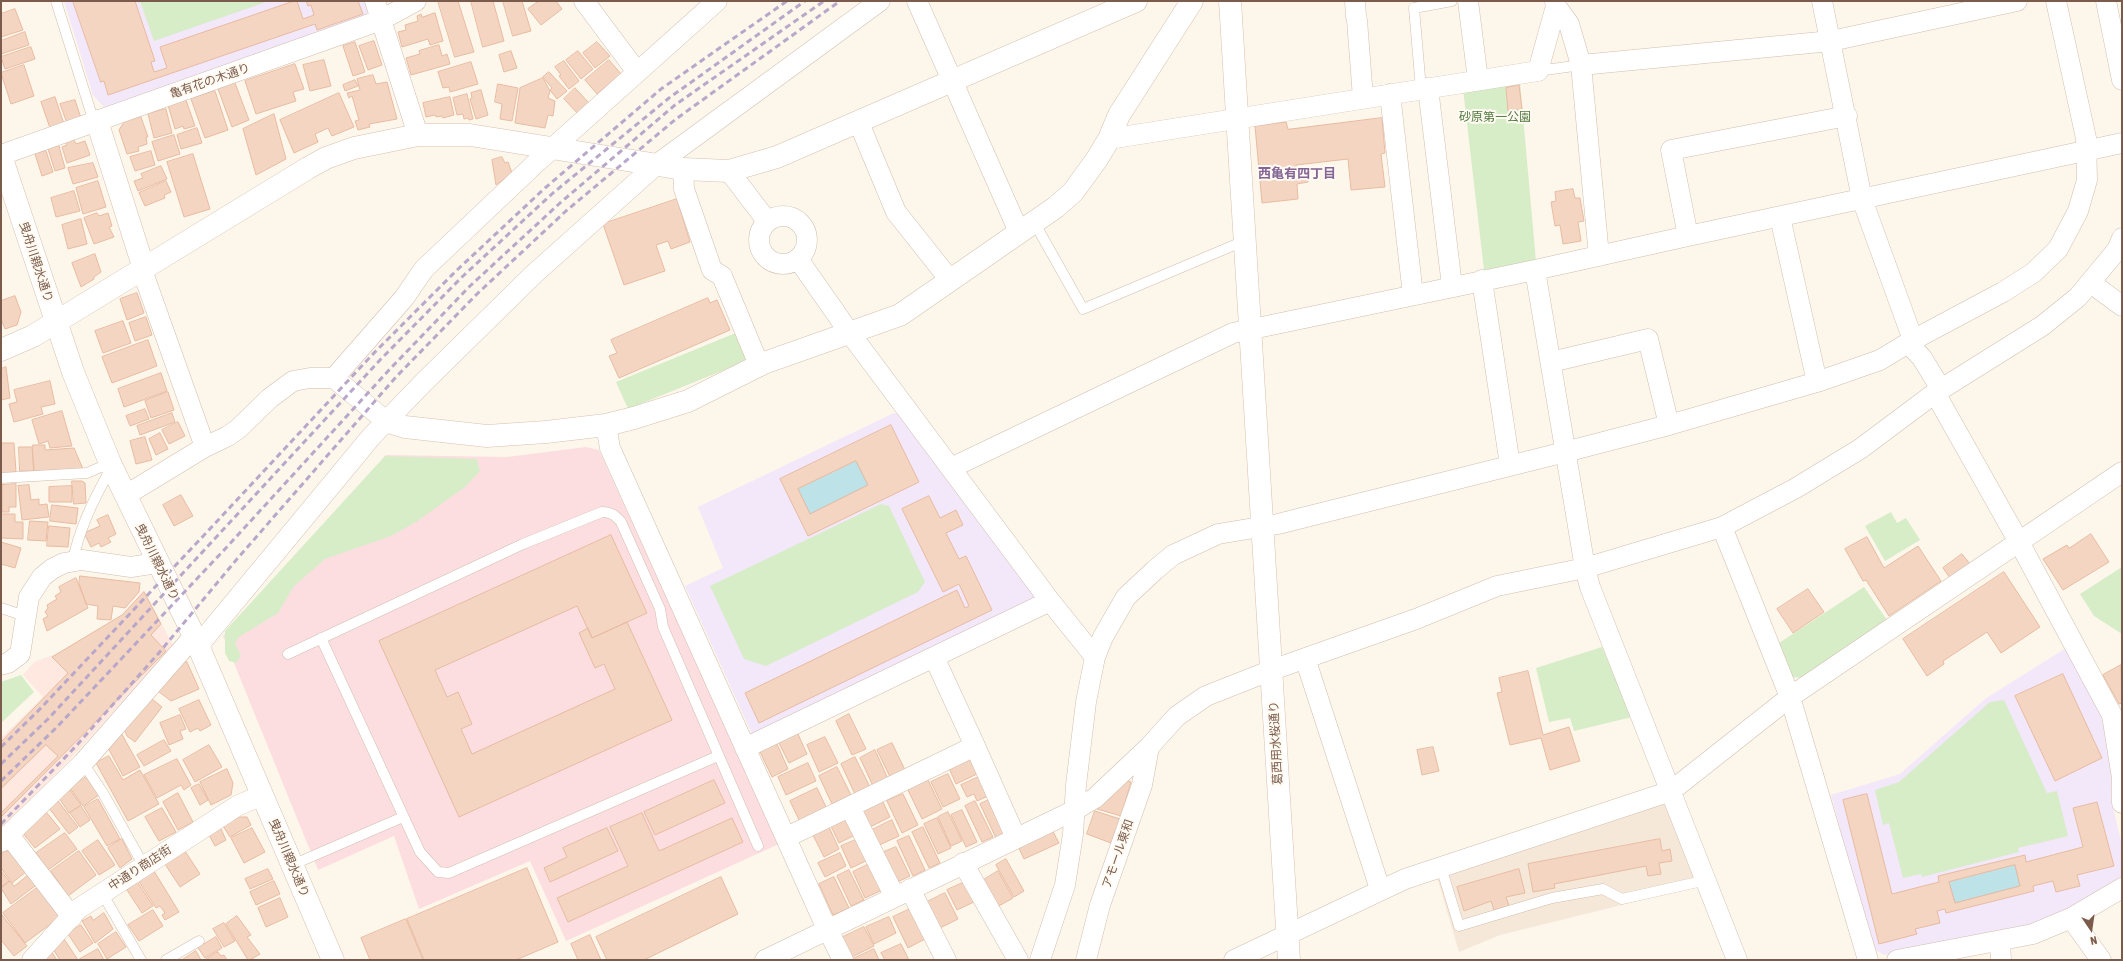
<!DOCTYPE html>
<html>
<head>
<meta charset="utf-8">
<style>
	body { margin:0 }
	#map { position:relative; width:2123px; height:961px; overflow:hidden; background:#fdf6eb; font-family:"Asap Condensed",sans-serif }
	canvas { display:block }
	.frame { position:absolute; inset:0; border:2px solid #7b5c4c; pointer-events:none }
	.north { position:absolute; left:2071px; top:909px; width:40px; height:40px; -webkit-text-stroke:3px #fffaf2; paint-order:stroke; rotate:167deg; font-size:11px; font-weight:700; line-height:16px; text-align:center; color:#7b5c4c }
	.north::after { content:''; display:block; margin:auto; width:14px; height:18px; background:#7b5c4c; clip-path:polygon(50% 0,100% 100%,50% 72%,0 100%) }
</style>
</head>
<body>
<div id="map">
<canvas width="2123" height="961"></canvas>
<div class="frame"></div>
<div class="north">N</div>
</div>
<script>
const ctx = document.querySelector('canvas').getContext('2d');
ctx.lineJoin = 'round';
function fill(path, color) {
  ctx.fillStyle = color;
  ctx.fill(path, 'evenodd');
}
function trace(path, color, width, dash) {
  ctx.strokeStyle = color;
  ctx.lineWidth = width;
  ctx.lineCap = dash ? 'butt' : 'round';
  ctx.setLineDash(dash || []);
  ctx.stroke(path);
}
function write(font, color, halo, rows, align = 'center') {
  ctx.font = font + ' "Asap Condensed","Noto Sans JP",sans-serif';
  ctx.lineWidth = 4;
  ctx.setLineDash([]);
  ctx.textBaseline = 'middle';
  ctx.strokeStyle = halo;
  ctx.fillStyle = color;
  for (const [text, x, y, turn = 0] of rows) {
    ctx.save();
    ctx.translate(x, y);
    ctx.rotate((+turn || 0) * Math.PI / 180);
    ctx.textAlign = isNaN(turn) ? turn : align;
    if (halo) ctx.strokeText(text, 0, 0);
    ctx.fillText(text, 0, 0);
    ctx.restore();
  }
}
const residential = new Path2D(`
	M1661 802 1673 810 1703 885 1500 935 1459 952 1437 877Z`);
const commercial = new Path2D(`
	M144 590 173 645 76 753 1 829V738L43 697 23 675 34 662 56 654 122 615Z`);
const education = new Path2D(`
	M64 1H367L369 7 365 19 105 108 93 95Z
	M894 413 899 414 1035 593 1034 601 752 734 685 586 723 568 698 507Z
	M2066 648 2102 715 2112 776 2111 799 2122 845V877L2064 911 2027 928 1884 955 1872 948 1831 795 1900 774 1985 699Z`);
const medical = new Path2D(`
	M586 447 599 450 779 844 566 941 530 861 419 909 394 836 318 870 223 636 386 455 507 457Z`);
const green = new Path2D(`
	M140 1H269L154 41Z
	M1520 82 1536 262 1484 270 1463 89Z
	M738 332 749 360 628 409 616 382Z
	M385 456 477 459 480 471 465 487 416 522 391 536 325 559 294 586 278 613 239 637 235 643 241 656 236 663 229 661 225 653V631Z
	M881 504 889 506 925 582 918 592 766 666 744 659 710 586Z
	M1891 512 1897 523 1906 518 1920 540 1885 561 1865 526Z
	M2122 567V634L2094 616 2080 594Z
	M1864 587 1887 620 1804 678 1792 677 1779 643Z
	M1602 647 1632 717 1574 731 1570 718 1549 722 1536 668Z
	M21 675 34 692 1 723V682Z
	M2004 700 2047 793 2057 791 2068 836 2018 848 2019 852 1922 877 1921 874 1903 878 1889 823 1883 825 1875 790 1899 782 1990 702Z`);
const water = new Path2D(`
	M856 461 868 485 810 514 798 489Z
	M2015 865 2020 886 1955 903 1949 882Z`);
const building = new Path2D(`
	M73 1H135L155 61 151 62 154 72 167 68 160 47 294 1H297L303 19 314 15 311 5 308 6 306 1H358L363 14 317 30 315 24 108 95 104 81 101 82Z
	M438 1H458L474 52 455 57Z
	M471 1H493L504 41 483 47Z
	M503 1H522L531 31 513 36Z
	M539 1H556L562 9 541 25 528 9Z
	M15 9 23 30 1 37V14Z
	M435 13 443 41 430 45 428 39 402 47 398 32 406 30 405 25 418 21 417 16 421 14 422 17Z
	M25 32 29 45 1 54V41Z
	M374 41 382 65 368 70 359 46Z
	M355 42 365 72 353 76 343 46Z
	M597 42 610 56 595 68 583 53Z
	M439 45 442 56 447 54 450 64 411 75 406 58 420 54 419 51Z
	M31 47 35 59 5 69 1 57Z
	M511 51 517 68 504 72 499 55Z
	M578 51 593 69 581 79 566 60Z
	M324 60 331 86 310 91 303 65Z
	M609 60 621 74 597 94 585 80Z
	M564 61 579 81 569 89 559 76 561 75 555 67Z
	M471 62 478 84 450 92 449 87 443 88 438 72Z
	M295 64 304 89 293 92 296 101 256 114 245 81Z
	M24 65 34 96 11 104 1 73Z
	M549 72 567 91 557 99 550 90 552 88 543 77Z
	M373 75 376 84 387 82 397 119 369 124 370 127 358 130 355 121 359 120 352 96 349 98 347 93 360 90 357 79Z
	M543 78 550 91 548 98 555 101 553 116 548 115 545 128 515 123 520 88Z
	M355 80 358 86 345 91 343 85Z
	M235 83 249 120 232 127 218 89Z
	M498 84 518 88 512 121 500 119 502 104 495 102Z
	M1519 85 1522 109 1508 111 1506 88Z
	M575 88 590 104 579 115 564 99Z
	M481 90 488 115 476 119 470 99 472 98 471 93Z
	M215 91 228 130 205 138 191 99Z
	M339 93 354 127 332 136 328 128 315 134 318 142 294 153 280 120Z
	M467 94 473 119 469 120 468 118 464 119 463 114 457 115 453 98Z
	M55 97 64 124 50 128 41 102Z
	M450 97 454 115 443 118 442 116 436 117 435 115 426 117 423 103Z
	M75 100 82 121 68 126 60 104Z
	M186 100 195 126 184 129 183 126 175 129 168 105Z
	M166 109 172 133 154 138 148 114Z
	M274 114 286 159 256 175 243 129Z
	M141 117 148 137H146L147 144 138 147 139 151 127 154 119 130 124 122Z
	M1382 118 1385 153 1381 154 1385 187 1351 190 1348 159 1296 165 1297 174H1307L1308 182 1297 184 1298 199 1262 203 1255 126 1286 122 1288 129Z
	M197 128 202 143 181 149 177 135Z
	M174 135 180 154 158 161 152 142Z
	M74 140 76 144 85 141 90 155 67 163 62 147 67 145 66 143Z
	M59 146 65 168 55 171 48 149Z
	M46 151 53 172 42 176 35 154Z
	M151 151 155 165 135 171 130 157Z
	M193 154 210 209 184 217 167 162Z
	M502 157 505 163 508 162 512 173 496 185 492 160Z
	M93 163 98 177 73 184 68 168Z
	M161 166 167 179 138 191 134 181 143 178 141 174Z
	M98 181 106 207 83 214 76 188Z
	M166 181 171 192 164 195 165 198 145 206 139 193Z
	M1573 189 1575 198H1580L1584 221 1578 222 1581 241 1563 244 1560 225 1555 226 1551 202 1556 201 1555 192Z
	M74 191 80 211 56 217 51 198Z
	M677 199 690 242 671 249 668 241 656 245 665 271 624 285 603 224Z
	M97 213 99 216 108 213 112 226 109 227 114 237 94 244 84 218Z
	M81 219 87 244 68 249 62 225Z
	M95 254 101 272 94 277V279L81 287 72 263Z
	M137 293 144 313 127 320 120 299Z
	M15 296 21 312 17 325 5 329 1 319V301Z
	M708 298 710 303 717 300 730 330 619 378 609 356 617 353 611 340Z
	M146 317 152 335 135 341 129 323Z
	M123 321 131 343 103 353 95 331Z
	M148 340 157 366 112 383 102 357Z
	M6 367 10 398 1 400V369Z
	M161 373 167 391 124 407 118 389Z
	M50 381 55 404 41 407 43 414 14 422 9 404 17 402 14 390Z
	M168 392 174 410 151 418 145 401Z
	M145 409 149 419 130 426 126 416Z
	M62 411 72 446 50 448 48 441 39 444 32 420Z
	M172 413 175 422 140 435 137 426Z
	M178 422 185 436 169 444 162 430Z
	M891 425 919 482 808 536 780 479ZM856 461 868 485 810 514 798 489Z
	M160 433 168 449 156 455 149 439Z
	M145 437 152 460 136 464 130 441Z
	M1 443H14L16 472 1 473Z
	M33 445H45V450L74 448 83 469 34 471Z
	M19 447H32L34 471H20Z
	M72 481H82L85 483 86 503 74 504Z
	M16 484V507H9V512H2V485Z
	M29 485 31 500 39 499V505L47 504 49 517 22 520 18 486Z
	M72 486V502H49V487Z
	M181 495 193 516 174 526 163 505Z
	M929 496 940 518 956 510 963 525 946 533 959 559 966 556 992 610 759 723 745 693 957 590 965 608 969 606 959 584 943 592 902 509Z
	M52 505 78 508 76 524 50 521Z
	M1 514H15V522H23V539L1 538Z
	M108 515 116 534 108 538 111 542 101 547 99 543 91 547 84 533 100 526 97 520Z
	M30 521 48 522 46 541 28 540Z
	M49 526 70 528 68 547 47 546Z
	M2091 534 2109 562 2063 590 2043 559 2067 545 2069 548Z
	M611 535 647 613 592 638 577 606 435 670 447 697 458 692 472 724 461 729 472 754 615 689 604 664 595 668 579 633 588 628 592 638 627 622 672 720 459 817 379 641Z
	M1867 537 1884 568 1918 546 1941 581 1889 616 1866 580 1863 581 1845 549Z
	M1 542 21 548 15 568 1 564Z
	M1962 554 1970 564 1950 578 1943 568Z
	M2004 572 2040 627 2001 653 1987 632 1943 661 1944 664 1927 676 1903 639Z
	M80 576 140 583 139 592 125 608 113 606 111 620 97 619 98 606 86 604 79 583Z
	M76 578 88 608 47 631 43 619 48 616 45 612 48 608 47 605 57 599 55 596 61 592 59 587Z
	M1808 589 1824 612 1793 633 1777 609Z
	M144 592 161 624 151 635 166 651 1 817V742L68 673 52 657 122 615Z
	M187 662 199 689 171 701 154 688 169 670Z
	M2121 665 2122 703 2119 704 2103 675Z
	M1528 671 1543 735 1569 727 1580 761 1550 770 1541 738 1510 745 1497 693 1502 692 1499 678Z
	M2063 674 2102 758 2055 781 2015 696Z
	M147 695 162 707 135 742 127 736 123 726Z
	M199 700 211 725 200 731 198 728 190 732 179 709Z
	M849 714 866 749 852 755 836 721Z
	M180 715 186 729 180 731 183 739 169 745 160 723Z
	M119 729 140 767 123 776 106 744Z
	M797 732 807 754 789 763 778 741Z
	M825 737 838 763 819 772 807 745Z
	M164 740 171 751 144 766 137 755Z
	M892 743 906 772 891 779 877 750Z
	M777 744 788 769 772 777 760 752Z
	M46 745 58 756 1 813V789Z
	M209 745 222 767 195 782 183 760Z
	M1433 747 1439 771 1422 775 1417 750Z
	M875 750 888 779 873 786 860 758Z
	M970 755 979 773 956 784 948 766Z
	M109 756 123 780 140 770 159 804 128 821 96 763Z
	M855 757 870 787 855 794 841 764Z
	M177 759 191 785 184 790 181 785 157 798 144 775Z
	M808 763 816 781 786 795 778 777Z
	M837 767 851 795 832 804 819 776Z
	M227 769 233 783 231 795 211 805 200 782Z
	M948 774 960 799 943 807 931 782Z
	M981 776 990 795 977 801 974 794 967 797 961 785Z
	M86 777 99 795 83 806 70 788Z
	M927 778 942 809 922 819 907 788Z
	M1123 779 1131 782 1121 816 1097 809 1100 801Z
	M714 780 725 803 655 835 644 812Z
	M199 784 208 800 200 805 191 788Z
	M817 788 827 809 800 822 790 801Z
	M70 790 81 805 69 813 59 798Z
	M178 793 193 822 178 830 163 802Z
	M903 794 918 825 902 833 887 801Z
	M1867 794 1892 894 1939 882 1938 876 2025 855 2026 862 2083 847 2073 808 2097 802 2114 866 2077 875 2080 886 2056 892 2053 881 2033 886 2034 891 1946 913 1945 909 1937 911 1940 923 1915 929 1917 934 1879 944 1843 800ZM2015 865 2020 886 1955 903 1949 882Z
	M98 799 120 839 107 846 84 807Z
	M991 799 1007 833 996 838 980 804Z
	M882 800 890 817 866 829 858 812Z
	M58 801 78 827 69 834 49 808Z
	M975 801 993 837 982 842 965 806Z
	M81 806 90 820 80 827 70 813Z
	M162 808 176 832 159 841 145 817Z
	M962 810 977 842 966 847 951 815Z
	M1095 811 1120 819 1111 843 1087 834Z
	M948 812 962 841 951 846 938 817Z
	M47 813 60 829 35 848 22 832Z
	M642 813 659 851 732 818 743 842 568 922 557 898 628 866 610 827Z
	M848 815 857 834 839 843 830 824Z
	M240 817H247L251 825 230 837 223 826Z
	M937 818 951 848 938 854 924 824Z
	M892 820 899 836 877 846 870 831Z
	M829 827 839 849 824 857 813 835Z
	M923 827 940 863 929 868 912 832Z
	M252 828 265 852 244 863 231 838Z
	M607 828 618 851 550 882 544 868 567 857 563 848Z
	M1051 828 1059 843 1024 859 1017 844Z
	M221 829 226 840 215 846 209 835Z
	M65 833 77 849 48 870 36 853Z
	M909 836 925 870 913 876 897 841Z
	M122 839 132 859 120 868 108 848Z
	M858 839 868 860 851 868 841 846Z
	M1660 839 1662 851 1670 849 1672 861 1659 863 1661 874 1648 876 1646 866 1554 884 1555 888 1533 892 1528 864Z
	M98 840 115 865 99 875 82 851Z
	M896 847 910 876 893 884 879 854Z
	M5 851H12L27 871 12 883 1 868V855Z
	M79 851 96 875 68 896 51 871Z
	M185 851 200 874 180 887 165 864Z
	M840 853 846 866 825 877 818 863Z
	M1006 859 1024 891 1014 897 996 865Z
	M869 864 882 890 865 898 853 872Z
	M527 868 558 942 516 960H424L407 919Z
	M268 869 273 879 250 889 245 879Z
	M1519 869 1525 893 1506 897 1509 906 1494 910 1491 901 1464 911 1457 887Z
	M849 870 864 900 851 906 837 876Z
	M1 871 9 881 1 887Z
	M154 871 179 912 165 920 162 915 165 913 160 906 156 908 138 880Z
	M998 871 1013 898 997 907 982 881Z
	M31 873 39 883 11 904 1 888 10 881 14 886Z
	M721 877 738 914 644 960H607L596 937Z
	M834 877 849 908 833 915 819 884Z
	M274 881 280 894 256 905 250 892Z
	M967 881 976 901 957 910 947 890Z
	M138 883 153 906 142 913 127 890Z
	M41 885 60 917 25 943 3 913Z
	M945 893 958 919 938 929 925 903Z
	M280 898 288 917 266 927 258 908Z
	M910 909 925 939 908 948 893 917Z
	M153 910 163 926 139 941 128 925Z
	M104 913 113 929 95 943 82 921 91 916 93 920Z
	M2 915 27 946 14 956 1 940Z
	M237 916 251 935 247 937 260 954 250 960H248L226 924Z
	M889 917 896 933 874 944 866 927Z
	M406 919 423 960H370L361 938Z
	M224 923 235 941 224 947 213 929Z
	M81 925 93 943 80 952 68 934Z
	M864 927 874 946 850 958 841 938Z
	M116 932 126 947 107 959 98 944Z
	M590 935 601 960H578L571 944Z
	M216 937 222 948 205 958 198 948Z
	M64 939 78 960H60L53 949Z
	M901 944 909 960H885L881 953Z
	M98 949 104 960H81L80 959Z
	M874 949 879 960H853V959Z
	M51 951 57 960H43Z
	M196 951 201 960H182Z
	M218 952 221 956 224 955 227 960H205Z`);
const lane = new Path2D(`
	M56 1 94 122
	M1538 71 1581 65
	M1421 89 1414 8 1452 1
	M1034 222 1083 309 1244 241
	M1 478 87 473 110 463
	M73 561C79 528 95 496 112 467
	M1 608 25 616
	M321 638 420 852 438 872 449 873 718 756
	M288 654 523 544 602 512C611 512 615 515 621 522L660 609 663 627 758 846
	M83 763 103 793 144 866
	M292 865 403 817
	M1441 867 1459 926 1552 898 1603 889 1622 899 1707 880
	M102 893 141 960
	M166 960 199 941`);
const street = new Path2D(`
	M375 1 418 135
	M584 1 637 72
	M917 1 1019 232
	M1355 1 1356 17
	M1468 1 1478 80
	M1555 1 1556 6 1569 24 1581 65 1599 256
	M1822 1 1862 199 1913 340
	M2106 1 2122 80
	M1357 20 1363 98
	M1581 65 1831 41 2017 1
	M1428 88 1452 286
	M1390 94 1413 295
	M859 123 896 212 950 280
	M1109 139 1538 71 1556 6
	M1 155 381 20 416 1
	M683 169 684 189 712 270 722 276 759 365
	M729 171 767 221
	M759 240a24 24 0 1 1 48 0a24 24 0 1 1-48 0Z
	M1780 217 1817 382
	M1688 236 1671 150 1847 116
	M798 259 849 332 1050 601 1095 657
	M142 270 205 447
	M1535 270 1585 568 1590 587 1737 960
	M1482 280 1510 465
	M2091 283 2122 306
	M1908 343 1922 358 1941 389
	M1551 362 1648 339 1669 425
	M334 378 404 298 424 269 537 162 717 1
	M1935 393 2019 542 2112 715 2122 778
	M606 425 610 448 822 918 843 960
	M951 468 1233 333 1535 270 1688 236 2122 143
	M126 495 205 447 228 436 238 429 270 398 293 381 310 378H334L386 421
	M1722 527 1790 697 1868 960
	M198 646 371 437 423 383 534 274 656 165 880 1
	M1305 658 1380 889
	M1 665 8 663 20 654 29 597 42 577 52 569 64 563 82 560 131 567 157 563
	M975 746 1016 838
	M745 748 1050 601
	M2122 779V803
	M850 807 895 897
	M9 835 72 917
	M787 837 975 746 934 657
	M1 842 83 763 194 636
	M963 863 1018 960
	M910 889 946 960
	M2071 918 2101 960
	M2000 941 2001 960
	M32 960 78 909 237 806 262 795
	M765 960 1075 810 1095 798 1149 747 1177 716 1206 696 1272 670 1416 619 1497 586 1585 568 1722 527 1796 488 1860 449 1935 393 2042 326 2078 297 2117 250 2122 238
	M1040 960 1065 885 1073 834 1076 785 1086 702 1095 657 1103 637 1126 597 1155 570 1173 555 1218 534 1278 524 1565 452 1669 425 1817 382 1880 360 1913 340 2003 292 2033 273 2058 249 2078 211 2087 180 2086 138 2056 1
	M1086 960 1100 905 1142 785 1149 747
	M1234 960 1405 879 1671 791 1790 697 2122 472
	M1897 960 2033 934 2071 918 2122 888`);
const secondary = new Path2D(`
	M1230 1 1289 960
	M97 121 144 269
	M1 156 73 372 110 463 194 636 333 960
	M1 350 33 336 308 168 326 158 354 148 418 135H470L683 169 729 171 777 157 1136 1
	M386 421 405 427 487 436 546 432 606 425 634 418 688 401 764 363 900 315 1056 207 1073 192 1097 159 1109 139 1119 115 1192 1`);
const rail = new Path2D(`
	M1 747 39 710 207 532 372 355 456 271 545 188 661 89 787 1
	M1 764 48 719 380 360 462 277 553 193 669 98 805 1
	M1 781 56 728 225 549 389 370 470 286 560 203 675 105 824 1
	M1 824 76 746 158 654 237 559 396 377 477 294 566 211 676 119 840 1`);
const streetNames = [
	["亀有花の木通り",210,81,-19],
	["曳舟川親水通り",36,262,72],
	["曳舟川親水通り",157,562,64],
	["葛西用水桜通り",1276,743,-93],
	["アモール東和",1118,854,-71],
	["曳舟川親水通り",289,858,67],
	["中通り商店街",140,868,-33]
];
const parkNames = [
	["砂原第一公園",1495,117]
];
const neighbourhoodNames = [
	["西亀有四丁目",1297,174]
];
fill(residential, '#f6e8d9');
fill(commercial, '#fee8df');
fill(education, '#f3e7fa');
fill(medical, '#fcdee1');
fill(green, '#d7edc8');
fill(water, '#bde3e9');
trace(water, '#a3d3db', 1);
fill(building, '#f4d5c1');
trace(building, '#e8bba1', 1);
trace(lane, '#d2beaf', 11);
trace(street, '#d2beaf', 21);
trace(secondary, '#d7c0af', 23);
trace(lane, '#fff', 10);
trace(street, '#fff', 20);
trace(secondary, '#fff', 22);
trace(rail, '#b9a7ca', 3, [6, 4]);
write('12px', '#7b5c4c', '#fffaf2', streetNames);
write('12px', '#527a40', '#fffaf2', parkNames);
write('bold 13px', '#856496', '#fffaf2', neighbourhoodNames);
</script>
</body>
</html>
